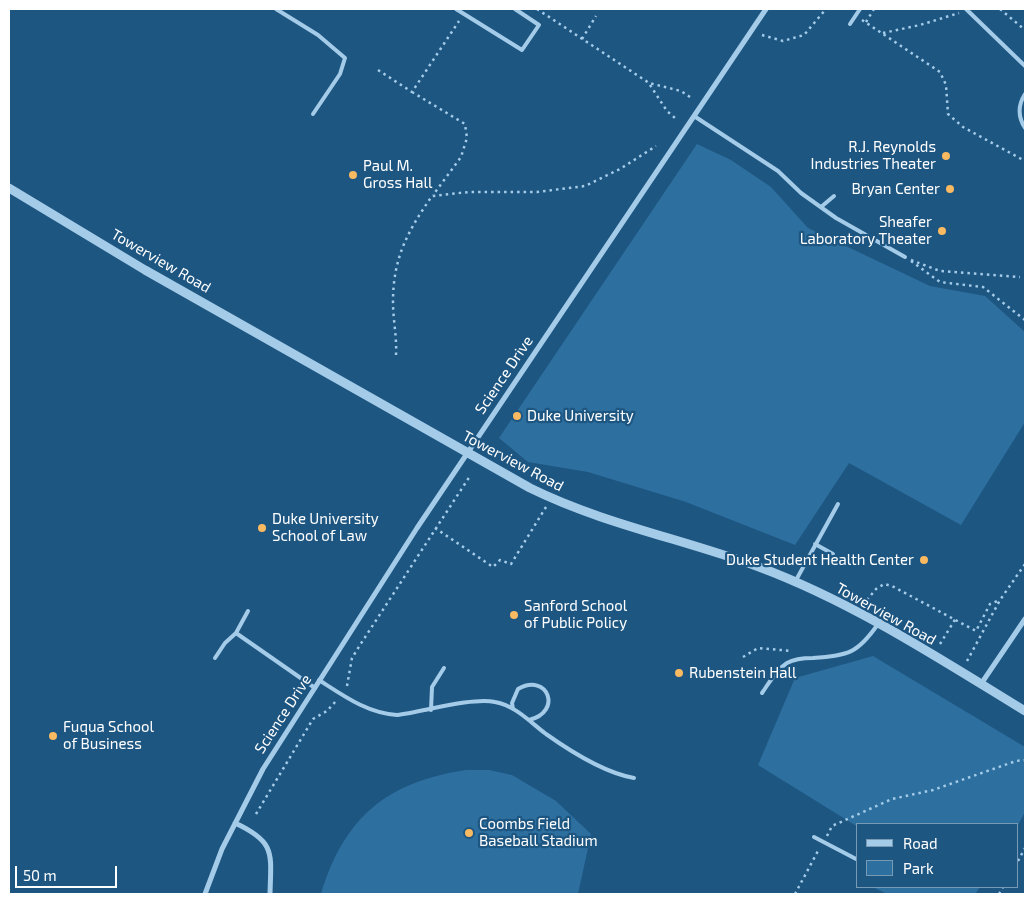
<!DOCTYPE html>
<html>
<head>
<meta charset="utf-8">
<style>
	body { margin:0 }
	#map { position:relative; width:1034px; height:903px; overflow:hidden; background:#1e5682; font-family:"Exo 2",sans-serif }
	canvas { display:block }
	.frame { position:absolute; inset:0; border:10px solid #fff; pointer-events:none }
	.legend { position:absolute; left:856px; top:823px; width:162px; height:65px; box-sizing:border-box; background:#1e5682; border:1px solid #789ab4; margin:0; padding:6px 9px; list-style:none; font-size:15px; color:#fff }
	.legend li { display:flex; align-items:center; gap:10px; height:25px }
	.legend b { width:25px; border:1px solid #789ab4 }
	.scale { position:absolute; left:15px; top:866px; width:102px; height:22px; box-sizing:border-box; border:2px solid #fff; border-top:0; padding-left:6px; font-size:15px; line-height:18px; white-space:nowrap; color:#fff; -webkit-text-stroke:4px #1e5682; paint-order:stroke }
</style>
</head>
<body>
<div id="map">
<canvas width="1034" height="903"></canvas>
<div class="frame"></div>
<ul class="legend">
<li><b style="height:6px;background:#a4cce9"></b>Road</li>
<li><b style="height:14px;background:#2d6f9f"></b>Park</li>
</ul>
<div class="scale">50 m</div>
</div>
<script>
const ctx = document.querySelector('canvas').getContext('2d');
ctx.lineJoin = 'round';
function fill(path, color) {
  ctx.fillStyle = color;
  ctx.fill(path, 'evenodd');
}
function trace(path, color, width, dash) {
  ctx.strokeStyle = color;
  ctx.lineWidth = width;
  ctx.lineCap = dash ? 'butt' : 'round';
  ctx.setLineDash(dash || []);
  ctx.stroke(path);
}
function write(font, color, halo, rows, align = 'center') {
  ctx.font = font + ' "Exo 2",sans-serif';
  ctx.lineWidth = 4.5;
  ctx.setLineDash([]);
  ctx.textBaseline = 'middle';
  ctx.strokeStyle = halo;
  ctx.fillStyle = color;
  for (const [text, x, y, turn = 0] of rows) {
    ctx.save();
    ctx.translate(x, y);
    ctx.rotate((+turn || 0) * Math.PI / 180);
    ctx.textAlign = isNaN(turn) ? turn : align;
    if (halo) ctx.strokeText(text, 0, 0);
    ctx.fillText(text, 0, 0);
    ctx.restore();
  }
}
const green = new Path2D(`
	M697 144 731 160 771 187 808 228 930 286 985 296 1025 332V422L961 525 849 463 795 545 686 502 588 472 528 462 499 438Z
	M873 656 1025 747V812L1018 825 858 824V827L758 765 795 678Z
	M466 770H489L512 775 556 801 591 834 578 894H321C344 818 386 782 466 770Z
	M980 887 975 894H887L875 888Z`);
const path = new Path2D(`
	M537 9 649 83 681 91 690 97
	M1000 9 1025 30
	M862 20 940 72 946 85 948 114 963 127 1025 161
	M866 22 874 9
	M883 33 920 25 959 13
	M762 35 783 41 804 35 826 9
	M582 39 596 16
	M378 70 412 92 459 21
	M650 85 667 111 675 118
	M412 92 465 124 467 138 461 157 433 195
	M911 260 940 271 1020 277
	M911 261 940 282 983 287 1025 320
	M396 355C397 337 393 320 393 302 393 257 408 231 432 196L469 192H537L585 186 620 169 656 146
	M435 528 493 567 500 560 511 564 546 507
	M867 600 876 589 884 584 892 586 976 631 990 604 1000 600
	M743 657 758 648 792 651
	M967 661 1000 600 1025 564
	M347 686 352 658 360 645 470 476
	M256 814 313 719 327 711 336 701
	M827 836 832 826 892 799 933 790 1016 761 1025 760
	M1018 861 1025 848
	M795 894 819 849
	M999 894 1003 887`);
const service = new Path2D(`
	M276 9 318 35 345 58 340 74 313 114
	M456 9 522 50 539 25 515 9
	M966 9 1025 66
	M850 24 860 9
	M1025 94C1018 105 1018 117 1025 128
	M694 116 778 171 801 193 836 218 905 257
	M821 207 834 196
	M815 544 833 554
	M795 582 838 504
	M236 633 248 611
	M215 658 225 643 236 633 315 688
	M319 680C344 696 367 713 397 715 422 712 472 697 495 702 516 706 530 722 546 734 570 751 605 773 634 778
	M762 693C769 683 776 670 787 663 794 659 805 658 813 658 848 656 858 653 878 624
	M513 709 512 703 518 689C548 672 563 712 529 720
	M431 710 432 687 444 668
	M814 837 858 860`);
const minor = new Path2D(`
	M981 684 1025 619
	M235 823C276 842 271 853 270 894
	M205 894 222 849 263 769 417 528 766 9`);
const tertiary = new Path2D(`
	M9 188 145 270 530 488C603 524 683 539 759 567 853 602 940 659 1025 711`);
const pathBridge = new Path2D(`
	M940 644 956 618`);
const markers = [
	[946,156,5,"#f9ba62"],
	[353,175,5,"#f9ba62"],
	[950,189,5,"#f9ba62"],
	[942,231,5,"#f9ba62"],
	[517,416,5,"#f9ba62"],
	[262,528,5,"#f9ba62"],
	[924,560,5,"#f9ba62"],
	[514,615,5,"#f9ba62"],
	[679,673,5,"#f9ba62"],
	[53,736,5,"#f9ba62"],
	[469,833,5,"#f9ba62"]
];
const poiNames = [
	["R.J. Reynolds",936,147,"right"],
	["Industries Theater",936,164,"right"],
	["Paul M.",363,166],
	["Gross Hall",363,183],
	["Bryan Center",940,189,"right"],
	["Sheafer",932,222,"right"],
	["Laboratory Theater",932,239,"right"],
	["Duke University",527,416],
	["Duke University",272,519],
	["School of Law",272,536],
	["Duke Student Health Center",914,560,"right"],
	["Sanford School",524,606],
	["of Public Policy",524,623],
	["Rubenstein Hall",689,673],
	["Fuqua School",63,727],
	["of Business",63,744],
	["Coombs Field",479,824],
	["Baseball Stadium",479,841]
];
const streetNames = [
	["Towerview Road",161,261,30],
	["Science Drive",504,375,-56],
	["Towerview Road",513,461,28],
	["Towerview Road",886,614,29],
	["Science Drive",283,714,-57]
];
fill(green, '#2d6f9f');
trace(path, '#a4cce9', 2.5, [2.5, 4]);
trace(service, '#a4cce9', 4);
trace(minor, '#a4cce9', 5);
trace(tertiary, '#a4cce9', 9);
trace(pathBridge, '#a4cce9', 2.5, [2.5, 4]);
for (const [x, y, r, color] of markers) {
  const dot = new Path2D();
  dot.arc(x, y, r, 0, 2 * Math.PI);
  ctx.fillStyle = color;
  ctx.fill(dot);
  trace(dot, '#1e5682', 2);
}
write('15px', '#fff', '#1e5682', poiNames, 'left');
write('15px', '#fff', '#1e5682', streetNames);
</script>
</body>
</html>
